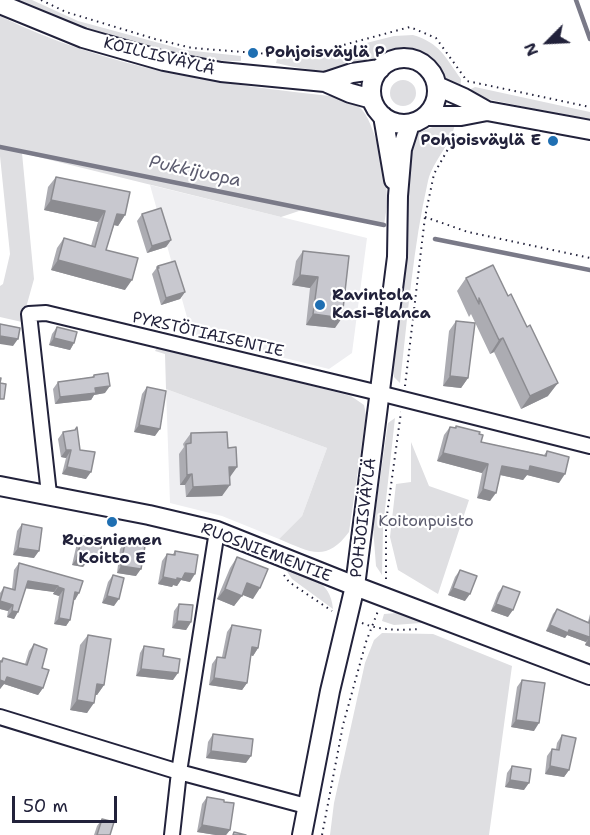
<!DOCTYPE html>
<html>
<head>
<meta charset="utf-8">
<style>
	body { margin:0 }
	#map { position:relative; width:590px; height:835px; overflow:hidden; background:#fff; font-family:"Shantell Sans",sans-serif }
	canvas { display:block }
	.north { position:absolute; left:518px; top:12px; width:60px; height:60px; -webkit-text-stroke:4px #fff; paint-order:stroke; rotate:246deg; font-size:16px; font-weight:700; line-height:24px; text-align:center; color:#22223b }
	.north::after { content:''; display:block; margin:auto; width:21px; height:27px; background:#22223b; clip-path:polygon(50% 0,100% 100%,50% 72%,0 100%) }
	.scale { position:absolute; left:12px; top:796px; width:105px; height:27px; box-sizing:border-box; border:3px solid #22223b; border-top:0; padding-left:8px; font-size:18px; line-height:21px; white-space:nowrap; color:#22223b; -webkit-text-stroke:4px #fff; paint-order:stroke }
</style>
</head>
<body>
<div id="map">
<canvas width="590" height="835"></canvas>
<div class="north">N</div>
<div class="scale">50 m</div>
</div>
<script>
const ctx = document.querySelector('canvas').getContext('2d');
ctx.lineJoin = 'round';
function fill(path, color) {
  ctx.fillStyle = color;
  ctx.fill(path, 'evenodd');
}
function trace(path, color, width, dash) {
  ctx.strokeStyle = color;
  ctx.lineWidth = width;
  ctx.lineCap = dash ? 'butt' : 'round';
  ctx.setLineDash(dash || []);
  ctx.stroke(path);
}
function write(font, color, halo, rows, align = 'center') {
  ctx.font = font + ' "Shantell Sans",sans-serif';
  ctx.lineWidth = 4.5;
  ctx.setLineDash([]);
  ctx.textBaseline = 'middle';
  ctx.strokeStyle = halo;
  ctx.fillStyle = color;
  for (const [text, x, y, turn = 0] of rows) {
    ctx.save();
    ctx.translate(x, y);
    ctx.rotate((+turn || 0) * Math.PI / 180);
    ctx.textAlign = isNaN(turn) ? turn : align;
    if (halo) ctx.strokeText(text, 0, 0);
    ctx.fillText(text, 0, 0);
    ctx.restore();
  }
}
const built = new Path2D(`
	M150 185 367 238 352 353 329 369 192 335Z
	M166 389 327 448 302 516 279 539 222 516 170 503Z`);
const green = new Path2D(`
	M12 0H32L78 21 185 50 241 56V61C161 63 84 32 12 0Z
	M0 16C110 70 219 84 339 97 347 100 357 103 363 111 376 128 388 179 387 201 387 209 385 217 384 225L305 209 281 217 22 153 34 279 22 322 0 317V286L3 284 10 254 0 156Z
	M413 35C440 43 445 57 461 79L460 93C456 90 451 88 448 85 436 73 440 59 419 52 394 43 386 56 367 63 359 66 349 69 340 70 318 72 298 68 276 63L277 59 319 55 394 36Z
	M390 93a13 13 0 1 1 26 0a13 13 0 1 1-26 0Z
	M475 87 590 112V121L469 95 471 89Z
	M455 123C452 144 433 160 428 181 413 247 408 315 400 383L394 377 393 369 408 240 406 157 410 143 418 133 435 126Z
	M158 346 351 396 364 405 366 415 349 532C326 563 310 552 279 539L302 516 327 448 166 389 165 354 155 351Z
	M395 418 383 527 382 575 376 566 373 527 388 423Z
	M411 442 429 486 469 500 438 594 398 570 390 537 396 484 411 482Z
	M284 567C307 575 331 580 333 609L292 579Z
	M397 613 421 619V623L394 625 382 621 384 614Z
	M382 633 433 634 512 666 489 835H330L334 803 365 663 374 640Z`);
const stream = new Path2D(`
	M576 0 590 39
	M0 147 384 225
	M435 239 590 270`);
const path = new Path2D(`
	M41 0 66 12 155 39 192 48 269 54 325 50 410 27 436 38 467 81 590 107
	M425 217 468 232 590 258
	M405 386 425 217 434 174 457 133
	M284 575 289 582 332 611
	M386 579V522L401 412
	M362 623C381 631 401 630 421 629
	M322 835 343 725 366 642 378 611`);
const street = new Path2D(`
	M49 494 29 314 46 313 379 393 590 446
	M0 717 179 772 306 806
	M172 835 179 772 217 531`);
const secondary = new Path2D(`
	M0 4 83 38 164 61 221 72 325 82 350 93 372 99
	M371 91a33 33 0 1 1 66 0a33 33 0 1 1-66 0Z
	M325 82 352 73 380 69
	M437 86 464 98 487 111 590 130
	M383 116 394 180
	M427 116H461L487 111
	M0 486 149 515 217 531 355 586 590 675
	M302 835 330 691 355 586 397 257 398 196 402 149 410 124`);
const wall = new Path2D(`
	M56 177 125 215 118 226 114 225 106 250 125 290 51 270 57 248 64 238 91 246 98 222 44 210 48 187Z
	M142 214 171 240 166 247 147 253 137 221Z
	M303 251 349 256 335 328 306 325 310 288 292 285 296 261Z
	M158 266 185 292 180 299 161 305 152 274Z
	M466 278 508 296 527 327 548 396 521 409 494 352 490 354 471 314 469 317 457 291Z
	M456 321 468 378 461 388 443 386 449 331Z
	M57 327 74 343 70 350 49 345 52 334Z
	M94 375 105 393 94 395 91 400 55 404 53 389 58 382 92 377Z
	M147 387 155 436 134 432 142 394Z
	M456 426 479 434 481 442 544 455 547 451 559 483 527 475 523 480 500 475 490 501 477 498 482 473 437 461 444 435 450 427 455 428Z
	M63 432 80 450 86 479 62 474 66 458 61 457 58 439Z
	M191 433 228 448 237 467 229 477 222 496 186 497 185 485H180L179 454 184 447 183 444Z
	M22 524 34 558 13 555 17 531Z
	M82 536 95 564 86 563 83 567 72 565 77 543Z
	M125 542 136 576 117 573 120 549Z
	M175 551 190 582 181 580 177 586 173 585 172 587 158 584 162 561 167 554H173Z
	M237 557 253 599 242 594 234 606 217 599 230 568Z
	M19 563 83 581 75 600H74L70 620 66 626 54 624 59 596 53 594 54 592 26 588 14 619 7 617 8 611 0 609V593L4 587 12 589 14 570Z
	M460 570 465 601 448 595 455 577Z
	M113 575 114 606 102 603 108 582Z
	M503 586 508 617 491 611 498 593Z
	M179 604 191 622 186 630 172 628 174 611Z
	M557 609 588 622 590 614V647L585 645 586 642 567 635 565 638 546 631 553 614Z
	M232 625 258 648 253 656 251 655 247 683 242 690 209 685 212 664 217 657H222L227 632Z
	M88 635 104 685 97 695H95L87 713 70 710 80 645Z
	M34 644 42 668 43 688 38 695 4 684 0 689V661L3 658 25 664 29 651Z
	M144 646 173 680 136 676 140 653Z
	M522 680 534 731 511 727 517 687Z
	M213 734 246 763 206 758 208 742Z
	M562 735 569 770 564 777 545 774 547 756 552 749H556L557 743Z
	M512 766 524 790 505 787 507 773Z
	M207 797 230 830 226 835H216L197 832 202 804Z
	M102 819 110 835H94L97 826Z`);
const shadedWall = new Path2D(`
	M51 200 105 211 98 222 44 210Z
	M117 214 125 215 118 226 110 224Z
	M171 240 166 247 147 253 152 246Z
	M58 260 132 280 125 290 51 270Z
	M300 275 318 277 310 288 292 285Z
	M185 292 180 299 161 305 166 298Z
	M313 314 342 318 335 328 306 325Z
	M0 336 18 339 13 346 0 344Z
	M54 338 74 343 70 350 49 345Z
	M503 338 494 352 490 354 499 340Z
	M450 376 468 378 461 388 443 386Z
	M558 383 548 396 521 409 530 396Z
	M110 386 105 393 94 395 91 400 55 404 60 397 95 388Z
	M139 425 160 429 155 436 134 432Z
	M66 450H71L66 458 61 457Z
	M443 453 488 464 482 473 437 461Z
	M502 466H530L565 474 559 483 527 475 523 480 496 474Z
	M67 467 91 472 86 479 62 474Z
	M229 467H237L230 477 222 478Z
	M192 474 185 485H180L187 475Z
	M230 485 222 496 186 497 193 487Z
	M483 489 496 493 490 501 477 498Z
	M18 548 39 551 34 558 13 555Z
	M89 555 99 557 95 564 86 563 83 567 72 565 77 558Z
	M121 566 141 569 136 576 117 573Z
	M185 573 195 574 190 582 181 580 177 586 173 585 172 587 158 584 163 577 177 578Z
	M28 581 58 586 54 592 23 588Z
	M247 583 260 588 253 599 240 594Z
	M58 587 64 589 59 596 53 594Z
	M453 588 470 594 465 601 448 595Z
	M225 589 242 596 234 606 217 599Z
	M75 592 79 593 75 600 70 599Z
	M107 596 119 599 114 606 102 603Z
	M0 601 13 605 8 611 0 609Z
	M496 604 513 610 508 617 491 611Z
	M12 611 18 612 14 619 7 617Z
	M59 618 70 620 66 626 54 624Z
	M177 621 191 622 186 630 172 628Z
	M550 625 569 630 589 637 586 642 567 635 565 638 546 631Z
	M588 640H590V647L585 645Z
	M252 647 258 648 253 656 247 654Z
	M141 669 178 673 173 680 136 676Z
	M7 677 43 688 38 695 4 684 0 689V680Z
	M214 678 247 683 242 690 209 685Z
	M97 684 104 685 97 695 90 694Z
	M77 700 94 703 87 713 70 710Z
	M516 720 539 723 534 731 511 727Z
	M211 751 251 756 246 763 206 758Z
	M550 766 569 770 564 777 545 774Z
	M510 780 529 783 524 790 505 787Z
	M202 825 230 830 226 835H216L197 832Z`);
const building = new Path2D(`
	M56 177 130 192 125 215 117 214 106 250 138 258 132 280 58 260 64 238 95 247 105 211 51 200Z
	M161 208 171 240 152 246 142 214Z
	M303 251 349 256 342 318 313 314 318 277 300 275Z
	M175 261 185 292 166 298 157 267 159 268 158 266Z
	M493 265 508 296 511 294 527 327 530 325 558 383 530 396 503 338 499 340 479 298V304L466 278Z
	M456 321 475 323 468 378 450 376Z
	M0 324 20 328 18 339 0 336Z
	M57 327 77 332 74 343 54 338Z
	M108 373 110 386 95 388 96 393 60 397 58 382 94 377V375Z
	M0 378H1L0 383 6 384 4 399H0Z
	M147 387 166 391 160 429 139 425Z
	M456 426 480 432 479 434 483 435 481 442 546 456 547 451 569 457 565 474 530 466 529 471 502 466 496 493 483 489 488 464 443 453 450 427 456 428Z
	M77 427 80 450 95 452 91 472 67 467 71 450H66L63 432 75 430Z
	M227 432 228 448 236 447 237 467H229L230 485 193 487 192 474 187 475 186 444 191 443V433Z
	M22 524 42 528 39 551 18 548Z
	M82 536 103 540 99 557 89 555 88 560 77 558Z
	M125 542 145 546 141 569 121 566Z
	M175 551 198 555 195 574 185 573 182 579 177 578V580L163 577 167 554 175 555Z
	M237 557 268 569 260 588 247 583 242 596 225 589Z
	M19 563 83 581 79 593 75 592 70 620 59 618 64 589 58 587V586L28 581 18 612 12 611 13 605 0 601 4 587 15 590Z
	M460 570 477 576 470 594 453 588Z
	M113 575 124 578 119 599 107 596Z
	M503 586 520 592 513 610 496 604Z
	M179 604 193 605 191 622 177 621Z
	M557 609 589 623 590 620V640H588L589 637 569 630 568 633 550 625Z
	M232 625 261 630 258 648 252 647 247 683 214 678 217 657 225 658Z
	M88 635 111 639 104 685 97 684 94 703 77 700Z
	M34 644 47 649 42 668 49 670 43 688 7 677 5 682 0 680V661L2 662 3 658 27 665Z
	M144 646 164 649 163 656 180 659 178 673 141 669Z
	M522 680 545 683 539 723 516 720Z
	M213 734 253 739 251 756 211 751Z
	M562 735 576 738 569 770 550 766 552 749 559 750Z
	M512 766 531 769 529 783 510 780Z
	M207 797 224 800V802L234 803 230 830 202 825Z
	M102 819 114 822 110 835H97Z
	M234 832 246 835H233Z`);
const markers = [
	[253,53,6,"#1f6fb2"],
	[553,141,6,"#1f6fb2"],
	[320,305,6,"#1f6fb2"],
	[112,522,6,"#1f6fb2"]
];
const poiNames = [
	["Pohjoisväylä P",265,53],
	["Pohjoisväylä E",541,141,"right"],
	["Ravintola",332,296],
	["Kasi-Blanca",332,314],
	["Ruosniemen",112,541,"center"],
	["Koitto E",112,559,"center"]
];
const streetNames = [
	["KOILLISVÄYLÄ",159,57,14],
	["PYRSTÖTIAISENTIE",208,335,13],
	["POHJOISVÄYLÄ",364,518,-83],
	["RUOSNIEMENTIE",266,553,21]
];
const parkNames = [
	["Koitonpuisto",426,522]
];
const waterNames = [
	["Pukkijuopa",195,172,12]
];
fill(built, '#eeeef1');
fill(green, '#dfdfe2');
trace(stream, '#7a7a88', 4.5);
trace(street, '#22223b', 18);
trace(secondary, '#22223b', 22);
trace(path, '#22223b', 2, [1.5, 4.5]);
trace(street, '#fff', 14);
trace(secondary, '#fff', 18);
fill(wall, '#acacb2');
fill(shadedWall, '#8c8c91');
fill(building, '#c8c8cf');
trace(building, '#8c8c91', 1.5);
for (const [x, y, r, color] of markers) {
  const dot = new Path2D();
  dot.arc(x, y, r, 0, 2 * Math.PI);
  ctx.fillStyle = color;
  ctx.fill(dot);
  trace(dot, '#fff', 2);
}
write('bold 16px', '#22223b', '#fff', poiNames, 'left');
write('16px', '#22223b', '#fff', streetNames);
write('16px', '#5b5b6d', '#fff', parkNames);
write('italic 18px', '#5c5c6f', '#fff', waterNames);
</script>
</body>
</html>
